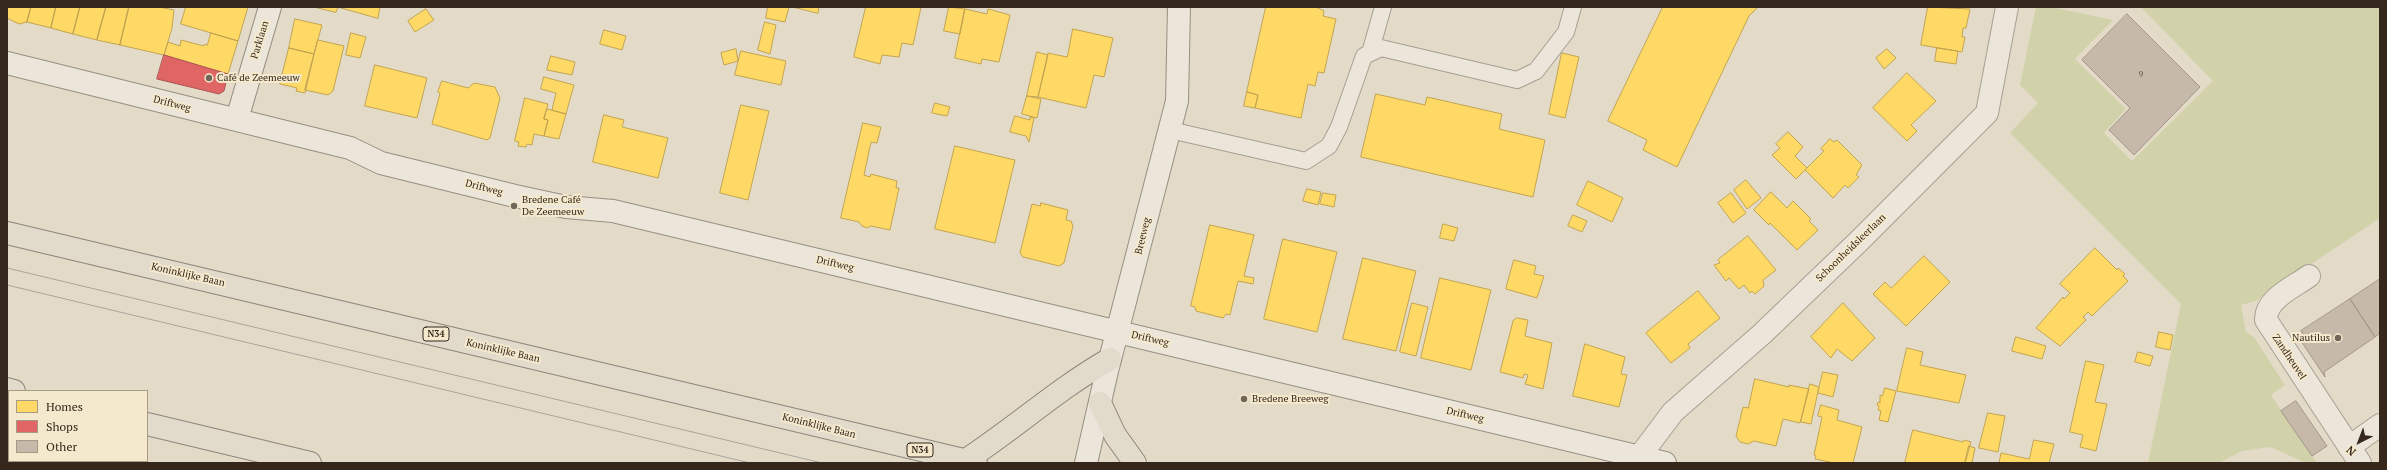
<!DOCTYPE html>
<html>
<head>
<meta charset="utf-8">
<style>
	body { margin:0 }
	#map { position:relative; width:2387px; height:470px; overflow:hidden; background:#e3dbc8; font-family:"PT Serif",serif }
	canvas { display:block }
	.frame { position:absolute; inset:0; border:8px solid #35271b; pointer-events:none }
	.legend { position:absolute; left:8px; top:390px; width:140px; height:72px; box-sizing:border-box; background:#f5e9cd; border:1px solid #a89b86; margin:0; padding:5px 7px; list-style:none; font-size:12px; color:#35271b }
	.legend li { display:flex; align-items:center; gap:8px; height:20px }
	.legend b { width:20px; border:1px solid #a89b86 }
	.north { position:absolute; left:2339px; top:422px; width:40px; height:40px; -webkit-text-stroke:3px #f5e9cd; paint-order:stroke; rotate:222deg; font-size:11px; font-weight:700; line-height:16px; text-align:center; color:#35271b }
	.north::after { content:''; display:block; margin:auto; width:14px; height:18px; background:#35271b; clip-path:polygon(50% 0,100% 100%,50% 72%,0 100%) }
</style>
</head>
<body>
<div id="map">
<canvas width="2387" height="470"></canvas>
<div class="frame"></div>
<ul class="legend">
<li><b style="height:11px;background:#ffd966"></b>Homes</li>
<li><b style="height:11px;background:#e06666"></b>Shops</li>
<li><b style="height:11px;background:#c6b9a9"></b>Other</li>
</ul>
<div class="north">N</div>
</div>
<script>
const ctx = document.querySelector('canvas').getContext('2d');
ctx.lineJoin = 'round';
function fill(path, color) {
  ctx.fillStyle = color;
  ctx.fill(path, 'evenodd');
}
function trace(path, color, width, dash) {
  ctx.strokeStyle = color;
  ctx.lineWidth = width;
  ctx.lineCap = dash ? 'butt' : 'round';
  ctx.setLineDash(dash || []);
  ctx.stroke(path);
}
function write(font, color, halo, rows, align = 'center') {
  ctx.font = font + ' "PT Serif",serif';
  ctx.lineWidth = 4;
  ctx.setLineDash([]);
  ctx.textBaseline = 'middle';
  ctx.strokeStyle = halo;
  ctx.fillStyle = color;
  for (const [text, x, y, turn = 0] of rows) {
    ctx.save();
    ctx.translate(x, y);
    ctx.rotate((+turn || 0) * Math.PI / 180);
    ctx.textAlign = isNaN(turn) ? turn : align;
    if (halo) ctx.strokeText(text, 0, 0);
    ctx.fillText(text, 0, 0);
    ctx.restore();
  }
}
const green = new Path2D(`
	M2036 7H2051L2113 20 2075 59 2126 109 2104 133 2132 161 2213 81 2141 7H2380V218L2256 301 2241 305 2246 332 2254 337 2285 385 2271 395 2317 463H2306L2270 447 2242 451 2219 463H2148L2181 304 2010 133 2038 103 2020 85Z
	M7 438H9V461H114L126 463H7Z`);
const homes = new Path2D(`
	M7 7H31L27 22 19 24 7 18Z
	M31 7H56L51 28 27 22Z
	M56 7H80L73 34 51 28Z
	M80 7H106L97 40 73 34Z
	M106 7H129L120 45 97 40Z
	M129 7H159L174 10 172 28 164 55 120 45Z
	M186 7H248L238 41 181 24Z
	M314 7H338L336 12Z
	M338 7H380L378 18Z
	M768 7H789L785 22 766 18Z
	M793 7H819L818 13Z
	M866 7H921L913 45 902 43 899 57 882 55 880 64 854 57Z
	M949 7 965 9 960 34 944 31Z
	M1266 7H1316L1324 11 1323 16 1336 19 1324 73 1318 72 1315 86 1308 84 1301 118 1255 108 1258 95 1247 92Z
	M1663 7H1758L1749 16 1677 167 1643 150 1647 140 1608 121Z
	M1928 7 1970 9 1966 28H1963L1962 37H1965L1962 52 1921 45Z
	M426 9 434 20 415 32 408 21Z
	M965 9 987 14 988 9 1010 15 999 62 982 59 981 64 955 58Z
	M295 19 322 25 314 54 289 48Z
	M765 22 776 25 770 54 758 50Z
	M1073 29 1113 38 1104 77 1094 75 1086 108 1038 97 1048 53 1067 57Z
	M604 30 626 36 622 50 600 44Z
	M211 33 238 41 228 74 164 55 168 42 180 46 181 40 204 46 205 44 207 45Z
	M351 33 366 37 360 58 346 55Z
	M318 40 344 46 333 91 328 95 305 90Z
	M289 48 314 54 305 93 296 91 297 88 280 84Z
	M1937 48 1958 51 1956 64 1935 61Z
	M736 49 738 61 724 65 721 53Z
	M1887 49 1896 58 1884 69 1876 58Z
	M741 51 786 61 781 85 735 75Z
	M1037 52 1048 55 1038 97 1027 96Z
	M1562 53 1579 57 1565 118 1549 114Z
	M551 56 575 62 572 75 547 70Z
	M375 65 427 78 417 118 365 106Z
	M1907 73 1936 101 1911 125 1917 131 1907 141 1873 108Z
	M544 77 574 85 566 114 552 110 556 93 541 89Z
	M442 81 468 88 474 83 495 87 500 98 490 138 487 140 432 124 440 93 438 92Z
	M1247 92 1258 95 1255 108 1244 106Z
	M1376 94 1425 105 1427 97 1502 114 1499 129 1545 140 1533 197 1361 157Z
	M1027 96 1041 99 1037 118 1022 114Z
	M525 98 548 104 544 119 548 120 544 136 534 134 532 145 527 144 526 147 518 146 519 142 515 141Z
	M935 103 950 107 947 116 932 113Z
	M741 105 769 111 748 200 720 193Z
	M547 109 566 114 559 139 544 136 548 120 544 119Z
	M604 115 624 120 622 127 668 138 658 178 593 162Z
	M1015 116 1030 120V117L1034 118 1029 142 1026 136 1010 132Z
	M863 123 881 127 877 143 871 142 864 175 870 177 871 174 897 181 896 188H899L890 230 871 226 867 228 862 226 859 222 841 218Z
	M1788 132 1803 147 1795 156 1807 168 1796 179 1772 155 1780 148 1776 144Z
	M1830 139 1834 142 1837 140 1862 165 1856 175 1859 177 1848 188 1845 185 1833 198 1805 170 1824 151 1821 149Z
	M955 146 1015 160 995 243 935 229Z
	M1746 180 1761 198 1747 209 1734 190Z
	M1588 181 1623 198 1612 222 1577 205Z
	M1307 189 1321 192 1318 205 1303 201Z
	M1771 192 1787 208 1793 201 1811 219 1809 221 1818 230 1797 250 1770 223 1769 225 1754 210Z
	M1323 193 1336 195 1334 207 1320 204Z
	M1731 193 1746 213 1733 223 1718 203Z
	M1041 203 1068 210 1066 220 1071 221 1073 226 1064 263 1059 266 1023 257 1020 253 1032 204 1040 206Z
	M1573 215 1587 221 1582 232 1568 226Z
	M1443 224 1458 228 1454 241 1440 238Z
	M1210 225 1254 235 1244 276 1254 278 1253 284 1238 281 1230 315 1226 314 1223 318 1196 311 1195 307 1191 306Z
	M1748 236 1776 270 1763 280 1764 286 1755 294 1752 291 1750 293 1744 285 1739 289 1729 278 1726 281 1714 265 1720 263 1718 260Z
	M1283 239 1337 252 1317 332 1264 319Z
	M2095 248 2117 270 2118 268 2125 274 2123 276 2128 281 2092 316 2088 312 2083 317 2086 320 2060 346 2036 328 2063 297 2064 299 2070 293 2060 284Z
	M1924 256 1950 282 1906 326 1873 294 1885 282 1891 288Z
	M1363 258 1416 271 1396 351 1343 339Z
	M1514 260 1536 266 1534 274 1544 276 1537 298 1506 289Z
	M1440 278 1491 290 1471 370 1421 358Z
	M1698 291 1720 318 1688 344 1690 348 1671 363 1646 333Z
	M1412 303 1428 307 1416 356 1400 352Z
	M1843 303 1875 338 1852 361 1837 349 1831 358 1811 337Z
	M1517 318 1528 320 1525 336 1552 343 1543 389 1525 384 1528 375 1524 374 1523 378 1500 372 1513 321Z
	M2159 332 2173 335 2170 350 2156 347Z
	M2016 337 2046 346 2042 359 2012 351Z
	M1585 344 1625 357 1621 374 1627 375 1619 407 1573 396Z
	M1907 348 1923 352 1920 365 1966 375 1959 403 1897 391Z
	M2138 352 2153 356 2150 366 2135 362Z
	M2086 361 2104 365 2095 402 2107 404 2096 451 2080 447 2083 435 2070 432Z
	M1823 372 1838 375 1833 397 1818 393Z
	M1755 379 1789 387V385L1809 389 1800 423 1783 419 1776 446 1754 441 1748 444 1740 442 1736 436 1743 407 1748 408Z
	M1810 384 1819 387 1811 424 1801 422Z
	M1885 388 1896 391 1888 422 1879 420 1881 411 1878 410 1879 406 1877 405 1878 402 1880 403V395L1882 396Z
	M1821 405 1839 410 1837 420 1862 427 1853 463H1834L1815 459 1816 456 1814 455 1822 417 1818 416Z
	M1988 413 2005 416 1998 452 1979 448Z
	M1913 430 1963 442 1964 440 1971 442 1965 463H1905Z
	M2034 440 2054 444 2049 463H1999L2001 453 2029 459Z
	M1969 446 1975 448 1972 463H1965Z`);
const shops = new Path2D(`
	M164 55 228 74 224 91 219 94 157 79Z`);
const building = new Path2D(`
	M2127 14 2200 87 2134 155 2109 130 2130 108 2082 60Z
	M2380 279V333L2375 337 2350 299Z
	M2350 299 2375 337 2324 372 2325 377 2297 335 2301 338 2304 336 2301 331Z
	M2296 401 2327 446 2312 456 2281 411Z`);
const lane = new Path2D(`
	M1370 53 1383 7
	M1170 130 1306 161 1329 146 1339 127 1364 56 1381 48 1517 80 1536 71 1566 32 1573 7`);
const street = new Path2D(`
	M2309 276C2294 287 2265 299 2266 320L2360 463
	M2349 447 2380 425
	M1639 457 1673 412 1762 334 1858 242 1987 113 2007 7`);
const secondary = new Path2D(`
	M7 63 350 148 381 163 515 196 566 207 613 211 1665 463
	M237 119 270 7
	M1086 463 1107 371 1177 101 1179 7`);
const primary = new Path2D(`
	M7 233 976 463
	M7 389 14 391
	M1100 403 1115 435 1135 463
	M147 424 310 463
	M966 460C1015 428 1059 388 1110 359`);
const tram = new Path2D(`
	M7 268 822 463
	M7 285 750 463`);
const markers = [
	[209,78,4,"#726658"],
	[514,206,4,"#726658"],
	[2338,338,4,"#726658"],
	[1244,399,4,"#726658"]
];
const numberNames = [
	["9",2141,74]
];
const shields = [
	[436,334,26],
	[920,450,26]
];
const shieldNames = [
	["N34",436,334],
	["N34",920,450]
];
const streetNames = [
	["Parklaan",260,40,-73],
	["Driftweg",172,104,14],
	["Driftweg",484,188,14],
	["Breeweg",1143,236,-76],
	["Schoonheidsleerlaan",1851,248,-44],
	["Driftweg",835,264,13],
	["Koninklijke Baan",188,275,13],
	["Driftweg",1150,339,13],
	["Koninklijke Baan",503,351,13],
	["Zandheuvel",2289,357,56],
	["Driftweg",1465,415,13],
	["Koninklijke Baan",819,426,14]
];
const poiNames = [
	["Café de Zeemeeuw",217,78],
	["Bredene Café",522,200],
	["De Zeemeeuw",522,212],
	["Nautilus",2330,338,"right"],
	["Bredene Breeweg",1252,399]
];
fill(green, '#d2d2aa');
fill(homes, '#ffd966');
trace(homes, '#c2a450', 1);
fill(shops, '#e06666');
trace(shops, '#ad5350', 1);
fill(building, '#c6b9a9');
trace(building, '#a29688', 1);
trace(lane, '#a79f92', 18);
trace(street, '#a79f92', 24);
trace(secondary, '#978f82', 24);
trace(primary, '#8d8579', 24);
trace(lane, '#ebe5da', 16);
trace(street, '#ebe5da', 22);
trace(secondary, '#ebe5da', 22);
trace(primary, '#e2dbcb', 22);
trace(tram, '#aaa59b', 1);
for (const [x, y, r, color] of markers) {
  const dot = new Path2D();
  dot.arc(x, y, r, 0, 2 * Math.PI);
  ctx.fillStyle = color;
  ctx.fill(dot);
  trace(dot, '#f5e9cd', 1.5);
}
write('8px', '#594c3e', null, numberNames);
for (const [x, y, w] of shields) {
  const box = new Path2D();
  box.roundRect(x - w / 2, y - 7, w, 14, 3);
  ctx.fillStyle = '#f5e9cd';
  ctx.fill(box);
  trace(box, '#35271b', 1);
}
write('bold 9px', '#35271b', null, shieldNames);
write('10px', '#35271b', '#f5e9cd', streetNames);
write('10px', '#35271b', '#f5e9cd', poiNames, 'left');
</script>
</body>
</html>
